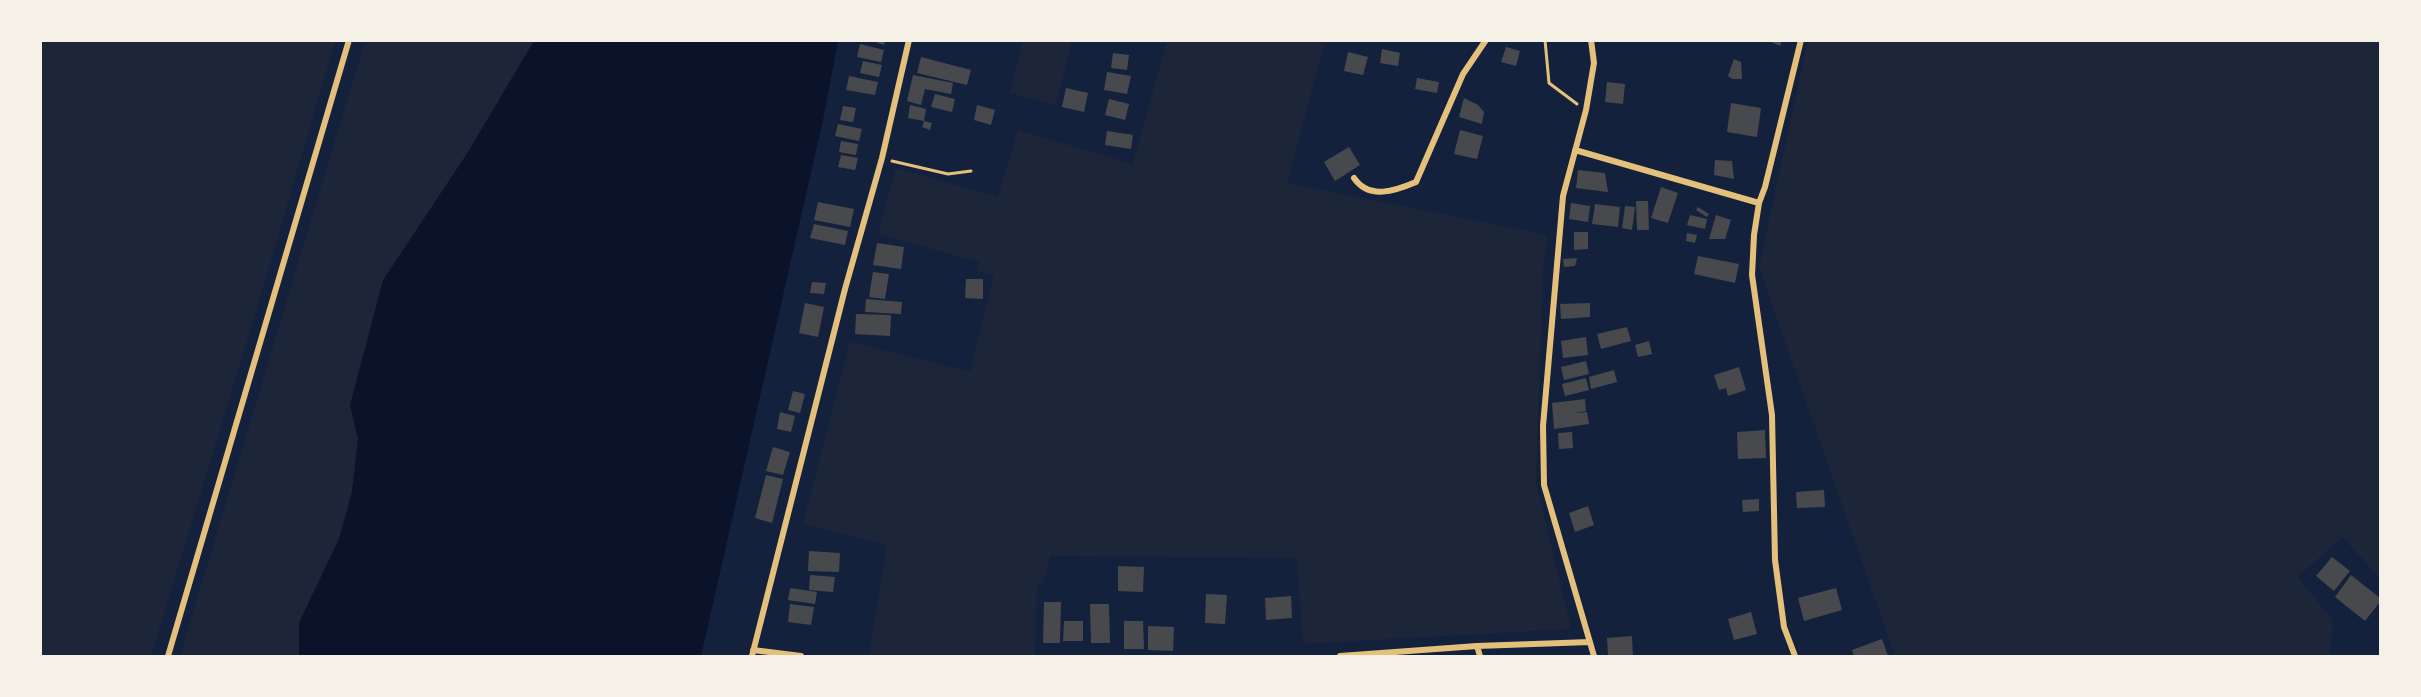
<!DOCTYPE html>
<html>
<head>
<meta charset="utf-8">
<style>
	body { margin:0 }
	#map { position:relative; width:2421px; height:697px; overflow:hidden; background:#14213d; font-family:"DejaVu Sans",sans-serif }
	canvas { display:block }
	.frame { position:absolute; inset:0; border:42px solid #f6f1e7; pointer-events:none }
</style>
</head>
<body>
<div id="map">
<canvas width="2421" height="697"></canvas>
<div class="frame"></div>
</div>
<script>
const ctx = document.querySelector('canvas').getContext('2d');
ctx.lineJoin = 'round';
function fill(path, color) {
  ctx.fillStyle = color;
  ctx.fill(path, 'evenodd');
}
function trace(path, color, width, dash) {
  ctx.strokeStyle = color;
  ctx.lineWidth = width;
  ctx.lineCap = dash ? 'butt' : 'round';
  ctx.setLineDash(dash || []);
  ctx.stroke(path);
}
const green = new Path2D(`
	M40 41H335L259 301 151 656H41Z
	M365 41H534L468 152 350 404 358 439 352 492 339 539 299 623V656H180Z
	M1023 41H1072L1056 105 1010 93Z
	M1154 41H1325L1287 183 1547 235 1543 270 1536 482 1571 629 1303 644 1297 558 1050 556 1043 585 1037 584 1035 656 869 655 887 545 803 524 850 342 970 372 994 276 977 270 979 262 878 234 896 168 998 197 1018 130 1133 164 1166 44Z
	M1808 41H2380V578L2342 537 2298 577 2333 620 2330 656H1895L1759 267Z`);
const water = new Path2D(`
	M534 41H838L823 120 701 656H299V623L339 539 352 492 358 439 350 405 383 280 468 152Z`);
const building = new Path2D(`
	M869 40H885L884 45Z
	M1767 40H1782L1780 46Z
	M860 44 884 50 881 62 857 57Z
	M1506 47 1520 51 1516 66 1501 62Z
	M1382 49 1400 53 1398 66 1380 63Z
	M1348 52 1368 57 1363 75 1344 71Z
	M1113 53 1129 55 1127 70 1111 68Z
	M921 57 971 70 967 85 917 73Z
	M1734 59 1741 62 1742 79H1732L1728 76Z
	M863 61 882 65 879 77 860 73Z
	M1107 72 1131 76 1127 94 1104 90Z
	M913 75 953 83 951 94 925 89 921 105 907 101Z
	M849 76 878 82 875 95 846 90Z
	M1417 78 1439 82 1437 93 1415 89Z
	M1607 82 1625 84 1623 104 1605 102Z
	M1066 88 1088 93 1084 112 1062 107Z
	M935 94 955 99 952 112 931 107Z
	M1464 98 1478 105 1484 112 1482 124 1459 117Z
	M1109 99 1129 104 1125 120 1105 115Z
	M1731 103 1761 108 1757 137 1727 132Z
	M910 105 926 109 924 121 908 118Z
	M977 105 995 110 991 125 974 120Z
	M843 106 856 108 853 122 840 120Z
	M924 121 932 123 930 130 922 127Z
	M838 124 862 129 859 141 835 136Z
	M1460 130 1483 136 1477 159 1454 154Z
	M1107 131 1133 135 1131 149 1105 145Z
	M841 141 858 144 856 155 839 152Z
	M1349 147 1360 165 1335 181 1324 162Z
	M841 155 858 158 855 170 838 167Z
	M1715 160 1732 161 1734 179 1714 175Z
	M1578 170 1605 173 1608 192 1576 188Z
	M1661 187 1678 193 1668 223 1651 218Z
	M1636 201H1648L1649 230H1637Z
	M818 202 854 209 850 227 814 220Z
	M1571 203 1590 206 1588 222 1569 219Z
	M1595 204 1620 207 1618 227 1592 224Z
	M1625 206 1635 207 1632 230 1622 228Z
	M1698 207 1709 214 1707 217 1696 210Z
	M1690 215 1707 219 1705 229 1687 225Z
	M1716 215 1731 220 1725 239H1709Z
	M814 224 848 231 845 245 810 238Z
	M1574 232H1588V249L1574 250Z
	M1687 233 1697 235 1695 243 1686 241Z
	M877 243 904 247 901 269 873 265Z
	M1698 256 1739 264 1735 283 1694 274Z
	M1577 258 1575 266 1564 267 1563 259Z
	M873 272 889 274 885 299 869 297Z
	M966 279H983V299L965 298Z
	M812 282 826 283 824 294 810 293Z
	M866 299 902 302 901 314 865 312Z
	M805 303 824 307 818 337 799 333Z
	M1590 303V317L1561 319 1560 304Z
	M856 314 891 315 890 336 855 334Z
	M1627 327 1631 341 1601 349 1597 334Z
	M1586 337 1588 355 1563 358 1561 341Z
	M1649 341 1652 354 1638 357 1635 345Z
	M1586 361 1589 374 1564 380 1561 367Z
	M1739 367 1746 390 1728 396 1726 388 1719 390 1714 375Z
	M1614 370 1617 382 1591 389 1589 377Z
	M1586 378 1589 390 1565 396 1562 384Z
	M793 391 805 394 800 413 788 410Z
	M1585 399 1586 411 1574 413 1587 412 1589 424 1554 429 1552 403Z
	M780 412 795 416 791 432 777 429Z
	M1765 430 1766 458 1738 459 1737 432Z
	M1572 432 1573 448 1559 449 1558 433Z
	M773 447 790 452 783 475 766 471Z
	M766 475 783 479 772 523 755 518Z
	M1824 490 1825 507 1797 508 1796 492Z
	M1759 499V511L1743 512 1742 500Z
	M1588 506 1594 525 1575 532 1569 513Z
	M809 551 840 553 839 572 808 571Z
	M2332 557 2350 571 2334 591 2316 576Z
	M1118 566 1144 567 1143 592 1118 591Z
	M810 575 835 577 833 592 809 590Z
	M2351 575 2380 598V602L2365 621 2335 597Z
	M790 588 817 592 815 604 788 600Z
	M1836 588 1842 610 1804 621 1798 598Z
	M1206 594 1227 595 1225 624 1205 623Z
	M1291 596 1292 618 1266 620 1265 598Z
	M1044 602H1061L1060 643H1043Z
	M790 604 814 607 811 625 788 622Z
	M1090 604H1109L1110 643H1091Z
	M1751 612 1757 634 1734 640 1728 619Z
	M1064 621H1083V641H1063Z
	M1124 621H1143L1144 649H1124Z
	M1148 626 1174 627 1173 651 1148 650Z
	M1632 636 1633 656H1608L1607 638Z
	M1882 639 1888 656H1854L1852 650Z`);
const path = new Path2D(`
	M1545 40 1549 83 1577 104
	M892 161 948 174 971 171`);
const minor = new Path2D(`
	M1591 40 1594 63 1586 110 1563 196 1543 426 1544 485 1594 656
	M1575 150 1759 203
	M1354 178C1369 200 1395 191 1416 182L1463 74 1486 40
	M1477 646 1480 656
	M753 650 801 656
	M168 656 349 40
	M752 656 845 289 882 158 909 40
	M1340 656 1477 646 1590 642
	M1795 656 1784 627 1775 560 1772 415 1752 275 1754 235 1759 203 1765 187 1801 40`);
fill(green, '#1d2539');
fill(water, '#0b132b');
fill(building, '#48494c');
trace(path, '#e5c07b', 3);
trace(minor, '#e5c07b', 6);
</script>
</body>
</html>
